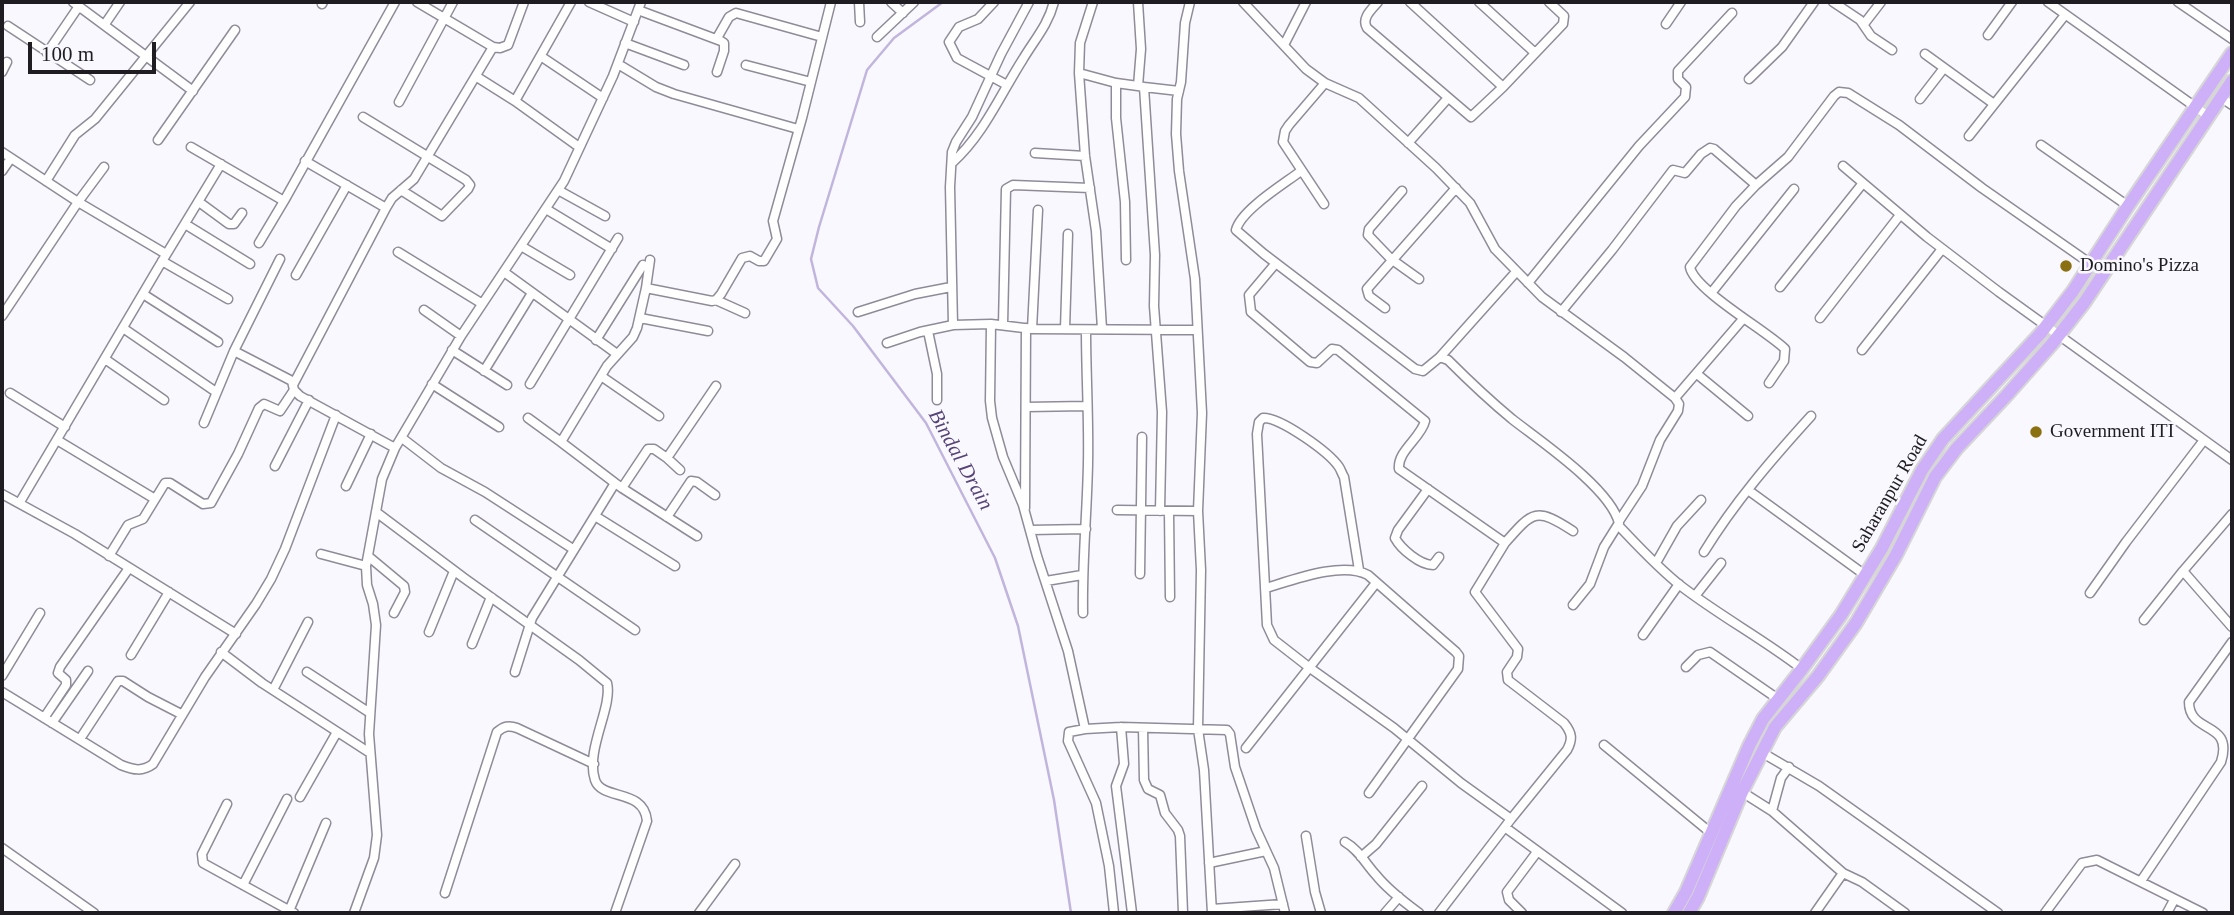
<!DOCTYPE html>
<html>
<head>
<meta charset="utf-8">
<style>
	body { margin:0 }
	#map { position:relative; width:2234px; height:915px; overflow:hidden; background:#f9f8fe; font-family:"Times New Roman",serif }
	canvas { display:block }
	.frame { position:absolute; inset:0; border:4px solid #1f1d22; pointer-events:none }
	.scale { position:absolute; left:28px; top:42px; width:128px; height:32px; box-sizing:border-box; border:4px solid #1f1d22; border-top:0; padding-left:9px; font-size:21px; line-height:24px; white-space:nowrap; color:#1f1d22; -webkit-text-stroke:5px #f9f8fe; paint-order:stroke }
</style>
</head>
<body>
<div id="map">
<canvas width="2234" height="915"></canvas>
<div class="frame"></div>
<div class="scale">100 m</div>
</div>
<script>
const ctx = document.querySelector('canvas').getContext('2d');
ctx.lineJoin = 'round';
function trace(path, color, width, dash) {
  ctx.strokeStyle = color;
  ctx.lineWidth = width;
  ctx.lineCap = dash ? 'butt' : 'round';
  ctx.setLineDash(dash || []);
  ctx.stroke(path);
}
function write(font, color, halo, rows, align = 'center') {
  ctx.font = font + ' "Times New Roman",serif';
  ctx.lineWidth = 5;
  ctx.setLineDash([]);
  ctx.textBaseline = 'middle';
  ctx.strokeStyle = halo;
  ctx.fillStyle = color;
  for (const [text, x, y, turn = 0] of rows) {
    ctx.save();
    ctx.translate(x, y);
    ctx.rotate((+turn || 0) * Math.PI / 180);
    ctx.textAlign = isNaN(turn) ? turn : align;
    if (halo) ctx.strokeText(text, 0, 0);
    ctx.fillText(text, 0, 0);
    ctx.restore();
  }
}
const stream = new Path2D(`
	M943 2 894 38 867 70 819 227 811 259 818 288 853 326 926 423 995 558 1018 626 1054 800 1071 913`);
const minor = new Path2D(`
	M73 2 193 91
	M589 2 634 22
	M859 2 860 22
	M891 2 903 13
	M994 2 978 19 959 27 949 42 957 58 1007 85
	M1093 2 1080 43 1079 73 1085 156 1096 231 1102 329
	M1138 2 1141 49 1138 86 1144 87 1155 255 1154 306 1162 412 1160 511
	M1190 2 1185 23 1181 82 1177 99 1176 134 1179 171 1195 279 1202 413 1198 511 1201 570 1198 729 1204 770 1212 913
	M1243 2 1306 69 1325 83 1359 98 1436 168 1470 203 1495 249 1542 297 1624 357 1675 398 1679 404 1678 411 1660 440 1642 486 1619 521
	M1378 2C1372 9 1361 18 1367 28L1471 117 1503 87 1563 24 1564 16 1549 2
	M1410 2 1503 87
	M1479 2 1534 52
	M1833 2 1860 20 1871 36 1892 50
	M2048 2 2208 116
	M2178 2 2232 39
	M322 4 323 2
	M638 10 721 41 724 43V51L717 72
	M105 24 120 2
	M1666 24 1681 2
	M1864 24 1881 2
	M8 26 90 80
	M1988 35 2012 2
	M877 37 914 2
	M717 38 729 17 736 13 822 37
	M625 43 684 65
	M1284 45 1306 2
	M493 47 500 48 508 45 524 2
	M47 53 79 6
	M1925 54 1994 104
	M542 57 603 98
	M618 64 656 87 674 94 798 129
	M746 65 811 82
	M2 72 7 62
	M1079 73 1116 83 1138 86
	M477 77 515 101 571 2
	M1749 79 1782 47 1814 2
	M1116 83V118L1125 202 1126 260
	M1144 87 1179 91
	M2220 97 2232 105
	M1920 99 1944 68
	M515 101 579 147
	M399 102 453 2
	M363 117 466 180 470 185 468 189 442 216 401 190
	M1969 136 2065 15
	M158 140 235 30
	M1408 143 1448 98
	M2041 145 2128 206
	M191 147 284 201 395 2
	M2 152 78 202 166 254
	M1035 153 1085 156
	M305 161 386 208
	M952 163C984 134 1000 95 1023 59 1035 39 1048 25 1054 2
	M1843 166 1927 237 1999 292 2232 460
	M2 171 11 158
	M1301 171C1284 184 1241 210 1236 230L1264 254 1415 369 1423 371 1440 357 1448 360C1468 380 1489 400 1512 419 1540 441 1610 488 1619 523L1604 547 1590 584 1573 605
	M46 181 75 135 95 119 190 2
	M558 190 605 216
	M1402 191 1369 229 1368 235 1391 259 1419 279
	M199 202 229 224H234L242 213
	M1324 204 1283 142 1285 131 1289 125 1325 83
	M546 209 612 249
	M185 224 250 264
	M259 243 284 201
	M521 246 570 275
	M398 252 481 303
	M162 261 228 299
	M1276 263 1249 295 1251 312 1310 362 1317 363 1332 349 1338 350 1425 421C1421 438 1397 451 1399 469L1505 543 1475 592 1518 649 1517 657 1507 672 1508 680 1564 723C1572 733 1573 739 1567 750L1511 819 1439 913
	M504 272 617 354
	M296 275 347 185
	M1528 283 1639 146 1685 97 1686 87 1678 79V71L1732 13
	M1780 287 1863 183
	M646 288 650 260
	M1712 292 1794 189
	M143 294 218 342
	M716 300 745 313
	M1385 308 1369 296 1367 289 1456 188
	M424 310 461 336
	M858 312 915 294 951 287
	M1561 312 1612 250 1673 170 1685 173 1701 154 1710 148 1714 149 1756 185
	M2 316 78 202 104 167
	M640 318 708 331
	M1820 318 1900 215
	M991 324 990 401 992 418 1003 457 1023 505 1037 556 1068 651 1085 729 1121 727 1227 730 1230 734 1235 767 1256 829 1274 868 1285 913
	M953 325 950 187 952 152 956 142 972 117 1001 54 1029 2
	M1003 325 1006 189 1013 185 1090 188
	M123 328 216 392
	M1032 329 1038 210
	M1065 329 1068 234
	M928 331 937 374V400
	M596 340 643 265
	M887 343 920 332 953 325 991 324 1032 329 1197 330
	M452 350 507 385
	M1862 350 1942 249
	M234 351 292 381 294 390 300 396 395 448
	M1440 357 1516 272
	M105 359 164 400
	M484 371 532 293
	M1697 374 1748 416
	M601 376 659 416
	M1769 383 1784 361 1785 349C1767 331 1694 290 1690 267L1736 206 1756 185 1788 157 1834 96 1839 92 1848 93 1899 125 1982 188 2091 264
	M432 384 499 427
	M530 384 618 238
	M293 385 386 208 392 198 414 179 493 47 417 2
	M10 393 65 427
	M1675 398 1743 319
	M1026 407 1086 406
	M528 418 561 442
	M204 423 234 351 280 259
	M402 438 441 468 485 492 573 549
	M57 440 155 499
	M667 458 680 470
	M275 466 309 400
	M615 483 561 442 607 366 633 337 637 328 646 288 712 301 716 300 721 294 742 258 750 256 759 261H764L777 239 773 221 802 118 831 2
	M346 486 371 434
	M622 488 697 536
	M1428 489 1398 530 1395 538C1401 549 1420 565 1433 565L1439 557
	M1748 490 1865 575
	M2 494 75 534 236 634
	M20 502 158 268 221 164
	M1025 508 1026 328
	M1117 510 1198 511
	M376 512 464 578 579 660 607 683C613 707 585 750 595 780 602 801 644 788 647 821L615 913
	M1169 512 1170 597
	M2232 514 2183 571 2232 627
	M595 516 675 566
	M667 517 691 481 697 482 715 495
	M475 520 635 630
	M1618 525C1638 546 1658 568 1681 586 1720 616 1763 639 1802 669
	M1030 530 1086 529
	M1505 543C1533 511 1536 507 1573 531
	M1704 552C1734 503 1772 459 1811 416
	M321 554 366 566
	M109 556 128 525 143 519 165 483H170L203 504 211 503 238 454 259 408 264 404 280 411 294 390
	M368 556 404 586 405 592 394 613
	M1656 563 1677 526 1701 500
	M1359 570 1344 477C1342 474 1341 470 1339 467 1329 452 1280 417 1263 418L1259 422 1257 434 1267 625 1274 640 1310 668 1394 728 1461 783 1511 819
	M1140 574 1142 437
	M1046 581 1082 575
	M1266 588C1293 580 1342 561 1368 575L1456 652 1459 656 1458 669 1369 793
	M2090 593 2126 542 2204 440
	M1695 596 1721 563
	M1083 613C1082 563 1087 514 1088 464 1089 419 1086 374 1086 330
	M2144 620 2183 571
	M429 632 454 571
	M1643 635 1679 584
	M472 644 491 597
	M221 652 262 683 370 753
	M131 655 169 592
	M1686 667 1698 655 1710 652 1778 699
	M307 672 370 713
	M515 672 532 618 615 483 622 488 648 449H654L667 458 716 386
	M2 676 40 613
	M273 690 308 622
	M2 692 121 765C134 770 142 772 153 764L205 677 256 604 271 579 285 549 336 415
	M44 718 66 685V680L58 673 60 667 129 568
	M52 723 88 671
	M1121 727 1124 764 1116 786 1132 913
	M1143 728 1144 780 1148 789 1160 795 1165 813 1178 830 1180 836 1183 913
	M1085 729 1069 732 1068 741 1096 803 1109 866 1114 913
	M80 739 118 681H123L148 697 181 714
	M1604 745 1711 833
	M1246 748 1376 583
	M1761 752 1819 786 1998 913
	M1742 792 1772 811 1843 873 1862 882 1905 913
	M300 797 337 732
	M227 804 202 854 203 863 294 913
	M1772 811 1781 778 1789 767
	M1506 828 1622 913
	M1306 836 1315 892 1321 913
	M1345 842C1359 850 1365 863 1376 875 1388 890 1404 902 1419 913
	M2 848 94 913
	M1361 857 1376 844 1422 786
	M1209 863 1266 851
	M2141 881 2221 762C2234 720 2189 735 2189 702L2232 642
	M243 885 287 799
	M445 893 497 732C504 726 509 725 517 728L594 764
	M1212 909 1283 904
	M289 911 326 823
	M354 913 374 858 377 835 369 734 376 625 373 604 367 585 366 566 382 479 395 448 461 336 564 181 613 76 641 2
	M699 913 735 864
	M1385 913 1399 897
	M1522 913 1509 900 1507 892 1537 852
	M1815 913 1843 873
	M2045 913 2082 863 2097 860 2203 913
	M2167 913 2174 900`);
const primary = new Path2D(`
	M1674 913 1686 892 1749 746 1763 719 1802 669 1841 615 1882 548 1922 470 1943 439 2040 334 2073 291 2128 206 2232 53
	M1689 913 1698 897 1742 792 1775 727 1818 676 1856 623 1896 555 1935 477 1957 448 2006 396 2052 344 2084 303 2232 81`);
const markers = [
	[2066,266,7,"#8b7012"],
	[2036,432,7,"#8b7012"]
];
const poiNames = [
	["Domino's Pizza",2080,266],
	["Government ITI",2050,432]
];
const streetNames = [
	["Saharanpur Road",1890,494,-60]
];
const waterNames = [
	["Bindal Drain",960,460,61]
];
trace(stream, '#c2b5dd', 2.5);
trace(minor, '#908b99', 11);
trace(primary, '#d7d6d7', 16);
trace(minor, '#fff', 8);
trace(primary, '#cdb0f8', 12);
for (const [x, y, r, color] of markers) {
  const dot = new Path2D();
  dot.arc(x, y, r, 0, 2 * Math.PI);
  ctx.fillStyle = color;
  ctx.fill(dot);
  trace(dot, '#f9f8fe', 2.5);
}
write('19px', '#1f1d22', '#f9f8fe', poiNames, 'left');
write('19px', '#1f1d22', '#f9f8fe', streetNames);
write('italic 21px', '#574378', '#f9f8fe', waterNames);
</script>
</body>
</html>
